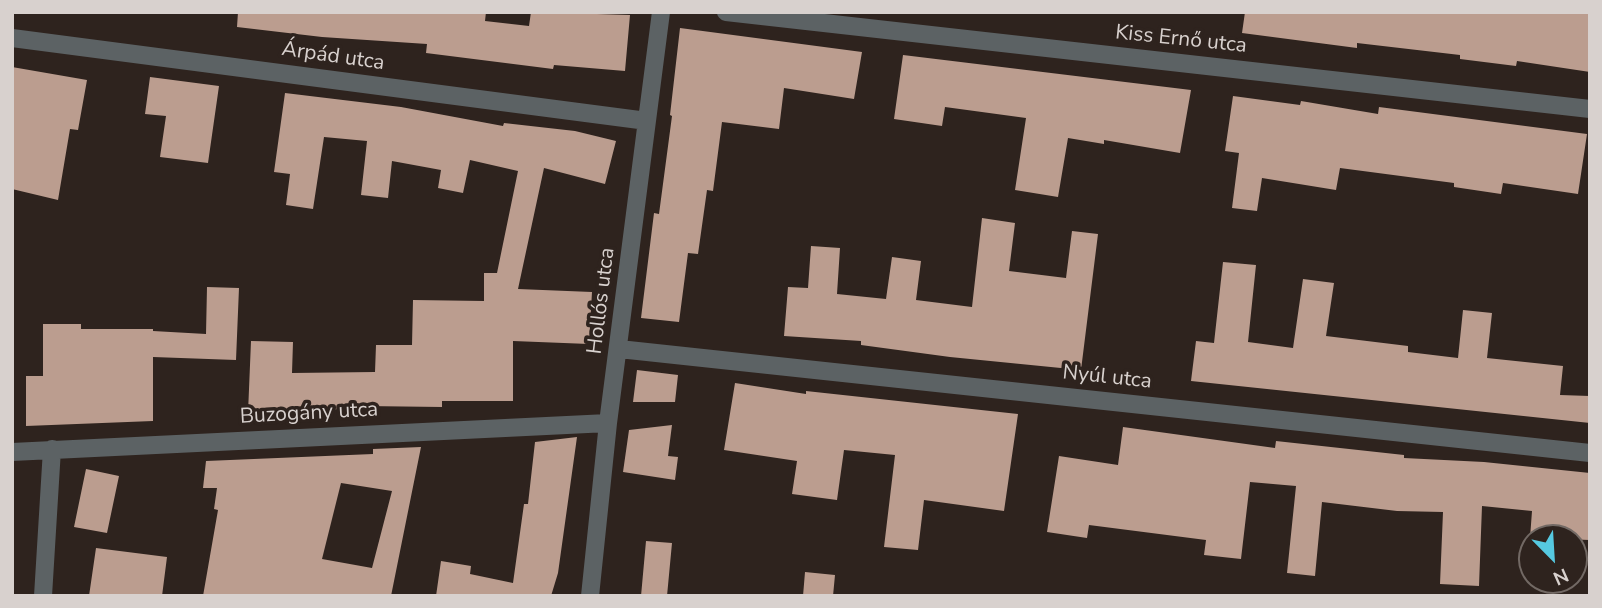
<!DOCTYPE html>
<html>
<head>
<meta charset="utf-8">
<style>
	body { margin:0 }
	#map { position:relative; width:1602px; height:608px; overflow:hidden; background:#2e231e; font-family:"Nunito Sans",sans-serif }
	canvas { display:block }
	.frame { position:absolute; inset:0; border:14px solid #d8d1ce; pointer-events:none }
	.north { position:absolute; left:1518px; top:524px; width:70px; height:70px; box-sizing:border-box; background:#2e231e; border:2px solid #726964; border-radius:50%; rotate:156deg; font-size:19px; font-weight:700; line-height:28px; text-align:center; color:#d8d1ce }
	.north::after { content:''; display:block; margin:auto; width:24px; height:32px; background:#56c9e1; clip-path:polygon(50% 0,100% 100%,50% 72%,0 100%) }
</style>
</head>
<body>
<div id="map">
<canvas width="1602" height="608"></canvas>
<div class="frame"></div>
<div class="north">N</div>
</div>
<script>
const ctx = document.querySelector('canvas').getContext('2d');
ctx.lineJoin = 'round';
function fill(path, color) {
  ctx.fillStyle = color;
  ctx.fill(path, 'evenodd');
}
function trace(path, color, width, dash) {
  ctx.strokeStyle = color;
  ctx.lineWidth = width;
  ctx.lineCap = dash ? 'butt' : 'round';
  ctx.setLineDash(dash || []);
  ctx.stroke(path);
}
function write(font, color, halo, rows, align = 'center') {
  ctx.font = font + ' "Nunito Sans",sans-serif';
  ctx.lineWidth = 7;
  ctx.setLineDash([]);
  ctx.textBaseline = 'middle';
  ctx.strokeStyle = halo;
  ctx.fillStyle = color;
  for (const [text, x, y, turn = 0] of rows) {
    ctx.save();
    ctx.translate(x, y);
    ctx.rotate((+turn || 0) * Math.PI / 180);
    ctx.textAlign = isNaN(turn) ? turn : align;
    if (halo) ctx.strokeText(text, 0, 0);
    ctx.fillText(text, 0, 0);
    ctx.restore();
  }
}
const building = new Path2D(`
	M238 12H486L485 21 529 26 531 12 630 15 625 71 554 65 553 69 426 53 427 44 322 37 237 27Z
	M1245 12H1590V72L1517 61 1516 66 1460 59V55L1357 43V48L1242 33Z
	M680 28 862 52 854 99 784 88 779 129 722 122 713 191 707 190 698 254 688 253 679 322 641 318 654 213 659 214 672 116 670 115Z
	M903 55 1191 90 1180 153 1104 140V144L1068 138 1058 197 1015 190 1026 118 945 107 942 126 894 119Z
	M12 67 87 80 78 130 70 129 58 200 12 189Z
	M150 77 219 86 208 163 160 157 166 116 145 114Z
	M285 93 401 107 503 126 504 123 575 131 616 141 605 184 544 168 518 289 592 292 589 344 513 341V401H442V407L364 406V409L291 410V415L248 413 251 341 293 342 292 373 375 372 376 345H412L413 300 484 301V273H497L518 171 470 160 463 193 438 188 441 170 392 161 388 198 361 195 367 141 324 137 313 209 286 205 290 174 274 172Z
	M1233 96 1300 105 1301 101 1378 114 1379 107 1587 134 1578 194 1503 183 1501 194 1454 187V183L1340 168 1336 190 1262 178 1257 211 1232 208 1239 153 1225 151Z
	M982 218 1015 223 1009 271 1066 278 1072 231 1098 234 1081 370 950 357 861 345V341L784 336 788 287 808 288 811 246 840 248 837 294 886 299 892 257 921 261 916 300 972 307Z
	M1223 262 1256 265 1248 342 1293 348 1303 279 1334 283 1326 336 1408 346V352L1458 358 1463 310 1492 313 1487 358 1563 366 1560 395 1590 396V423L1191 381 1196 341 1214 343Z
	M207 287 239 288 236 360 153 357V421L26 426V376H43V324H81V329H153V331L206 334Z
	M637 370 678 375 675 402H633Z
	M735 383 806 394V391L1018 414 1004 511 924 500 918 550 884 547 895 455 844 450 837 500 792 494 797 461 724 450Z
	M672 425 668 456 678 457 675 480 623 472 629 430Z
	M1123 427 1275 448 1276 441 1404 455V458L1484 462 1590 473V540L1530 538 1532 511 1482 506 1479 586 1440 584 1443 512 1397 511 1322 502 1315 576 1287 573 1296 486 1250 482 1241 559 1204 555 1206 540 1089 525 1087 538 1047 532 1059 456 1118 465Z
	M577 437 558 573 551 596H436L441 561 471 566 470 574 513 583 524 504H528L535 442Z
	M421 447 391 596H203L218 510 214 509 217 488H203L206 461 373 454V449ZM341 483 392 491 372 568 322 559Z
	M86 469 119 476 107 533 74 527Z
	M646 541 672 543 667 596H641Z
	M96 548 167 557 162 596H89Z
	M805 572 835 575 833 596H803Z`);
const minor = new Path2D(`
	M726 12 1590 109
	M12 38 647 121
	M619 349 1590 453
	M12 452 608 423
	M43 596 52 449
	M590 596 608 423 661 12`);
const streetNames = [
	["Kiss Ernő utca",1181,40,6],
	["Árpád utca",333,57,8],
	["Hollós utca",602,301,-83],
	["Nyúl utca",1107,378,6],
	["Buzogány utca",309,414,-3]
];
fill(building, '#bb9d8f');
trace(minor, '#5c6264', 18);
write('21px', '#d8d1ce', '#2e231e', streetNames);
</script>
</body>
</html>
